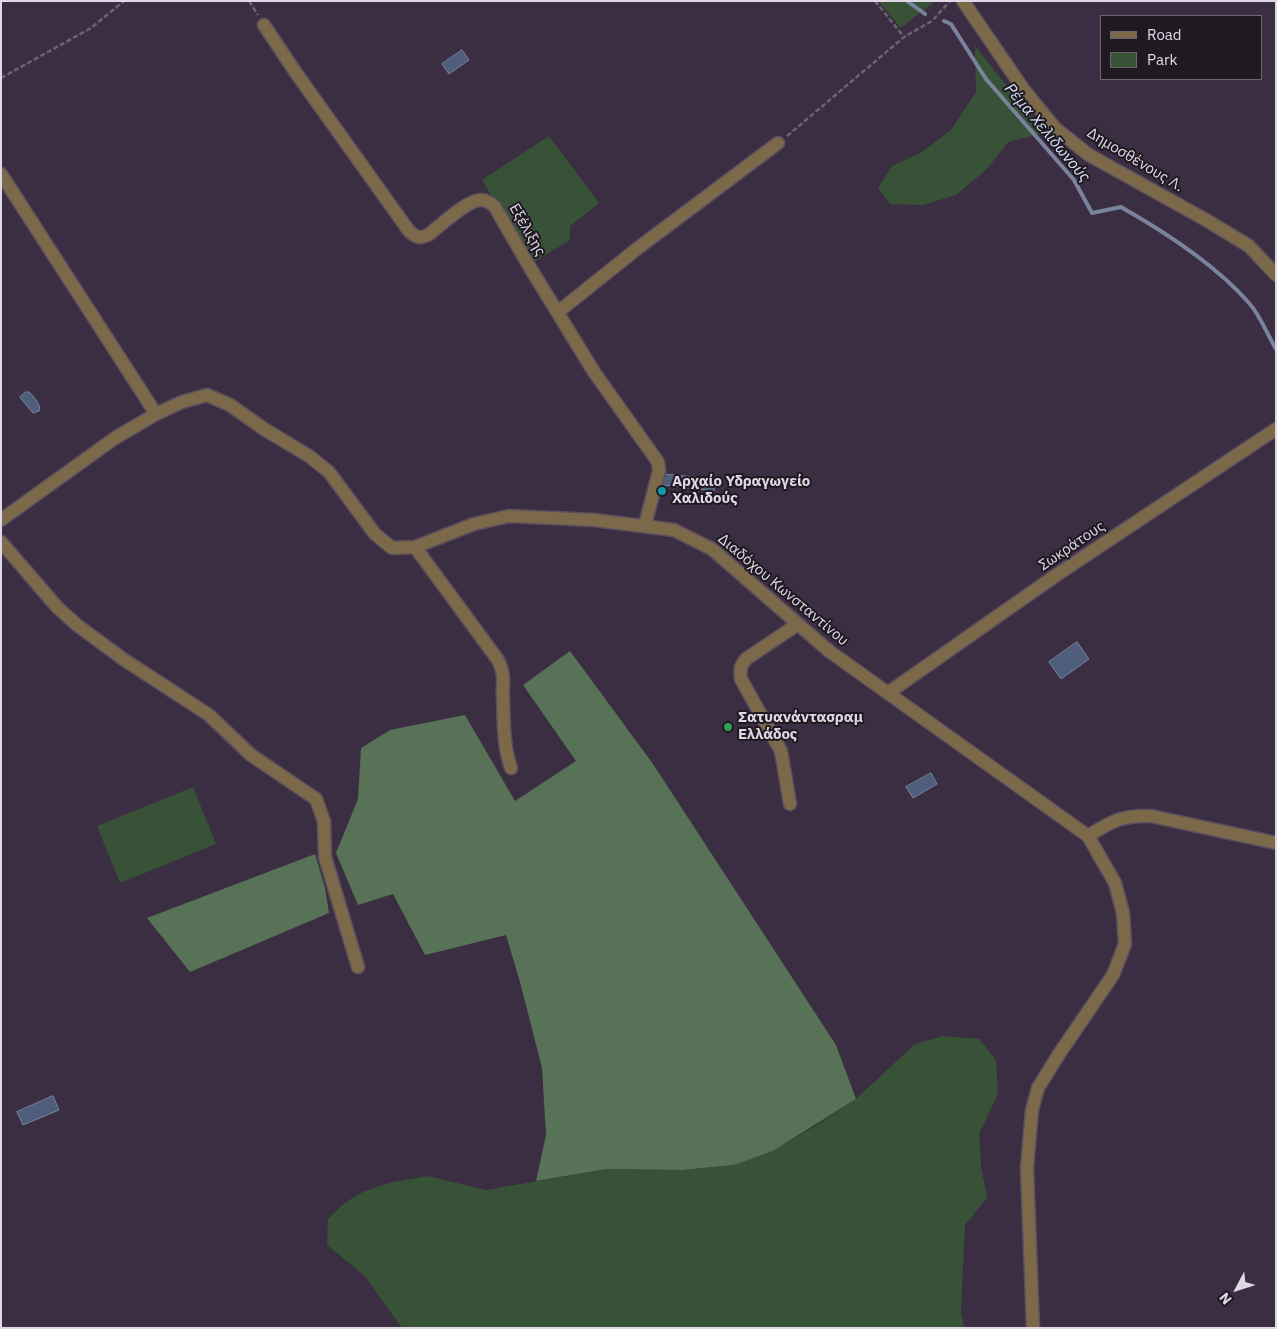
<!DOCTYPE html>
<html>
<head>
<meta charset="utf-8">
<style>
	body { margin:0 }
	#map { position:relative; width:1277px; height:1329px; overflow:hidden; background:#3b2e42; font-family:"IBM Plex Sans",sans-serif }
	canvas { display:block }
	.frame { position:absolute; inset:0; border:2px solid #e0d8e5; pointer-events:none }
	.legend { position:absolute; left:1100px; top:15px; width:162px; height:65px; box-sizing:border-box; background:#1f1922; border:1px solid #6c6570; margin:0; padding:6px 9px; list-style:none; font-size:15px; color:#e0d8e5 }
	.legend li { display:flex; align-items:center; gap:10px; height:25px }
	.legend b { width:25px; border:1px solid #6c6570 }
	.north { position:absolute; left:1212px; top:1264px; width:50px; height:50px; -webkit-text-stroke:4px #1f1922; paint-order:stroke; rotate:230deg; font-size:14px; font-weight:700; line-height:20px; text-align:center; color:#e0d8e5 }
	.north::after { content:''; display:block; margin:auto; width:18px; height:22px; background:#e0d8e5; clip-path:polygon(50% 0,100% 100%,50% 72%,0 100%) }
</style>
</head>
<body>
<div id="map">
<canvas width="1277" height="1329"></canvas>
<div class="frame"></div>
<ul class="legend">
<li><b style="height:6px;background:#7c694a"></b>Road</li>
<li><b style="height:14px;background:#385237"></b>Park</li>
</ul>
<div class="north">N</div>
</div>
<script>
const ctx = document.querySelector('canvas').getContext('2d');
ctx.lineJoin = 'round';
function fill(path, color) {
  ctx.fillStyle = color;
  ctx.fill(path, 'evenodd');
}
function trace(path, color, width, dash) {
  ctx.strokeStyle = color;
  ctx.lineWidth = width;
  ctx.lineCap = dash ? 'butt' : 'round';
  ctx.setLineDash(dash || []);
  ctx.stroke(path);
}
function write(font, color, halo, rows, align = 'center') {
  ctx.font = font + ' "IBM Plex Sans",sans-serif';
  ctx.lineWidth = 4;
  ctx.setLineDash([]);
  ctx.textBaseline = 'middle';
  ctx.strokeStyle = halo;
  ctx.fillStyle = color;
  for (const [text, x, y, turn = 0] of rows) {
    ctx.save();
    ctx.translate(x, y);
    ctx.rotate((+turn || 0) * Math.PI / 180);
    ctx.textAlign = isNaN(turn) ? turn : align;
    if (halo) ctx.strokeText(text, 0, 0);
    ctx.fillText(text, 0, 0);
    ctx.restore();
  }
}
const green = new Path2D(`
	M878 1H935L901 28Z
	M975 46 1044 133 1008 142 987 169 956 195 923 205 890 204 878 188 892 166 922 152 951 130 976 92Z
	M549 136 599 203 570 226V240L532 263 482 180Z
	M193 787 216 844 120 883 97 826Z
	M943 1036 979 1039 996 1060 998 1094 979 1134 981 1166 987 1198 965 1225 961 1311 964 1328H402L364 1275 327 1245 328 1219 346 1202 363 1192 388 1183 428 1176 486 1190 607 1169 682 1170 734 1165 773 1151 814 1127 856 1099 915 1044Z`);
const forest = new Path2D(`
	M570 651 653 764 836 1045 856 1099 773 1151 734 1165 682 1170 607 1169 536 1181 546 1135 542 1068 520 982 506 935 425 955 393 894 358 905 336 853 358 799 361 748 390 730 465 715 515 801 576 761 523 685Z
	M315 854 325 888 329 913 190 972 147 918Z`);
const water = new Path2D(`
	M462 50 469 60 449 74 442 64Z
	M26 392H29C34 396 38 402 40 408L39 411 33 413 22 400 20 397Z
	M664 474 715 479 714 491 663 485Z
	M1077 642 1089 659 1061 679 1049 662Z
	M931 773 937 784 913 798 906 787Z
	M53 1096 59 1110 23 1125 17 1112Z`);
const stream = new Path2D(`
	M907 1 925 14
	M944 21 951 24 986 79 1074 180 1092 213 1121 207C1165 232 1215 264 1249 303 1260 315 1267 334 1276 349`);
const path = new Path2D(`
	M249 1 258 15
	M875 1 904 37
	M1 78 91 28 124 1
	M787 136 904 37 932 21 950 1`);
const minor = new Path2D(`
	M963 1 1024 90 1055 128 1089 155 1206 220 1249 246 1276 275
	M264 25 296 73 409 231C416 237 419 239 428 235 439 227 468 199 481 200 487 200 491 203 495 207L529 266 594 372 658 462 659 471 645 525
	M1 174 156 414
	M558 312 638 248 778 143
	M1 520 115 438 156 414 182 402 207 395 230 405 264 429 309 456 329 472 375 534 392 548 415 547 474 524 509 516 594 520 674 530 712 549 829 651 1088 836 1115 883 1123 913 1125 944 1113 975 1059 1054 1038 1088 1032 1110 1027 1168 1033 1328
	M1 542 57 607 77 625 123 659 209 715 251 755 316 799 324 821 325 857 358 967
	M415 547 498 660C506 677 502 681 503 698 504 722 503 745 511 768
	M888 693 1055 576 1276 429
	M790 804 781 751 741 679C740 670 740 666 746 659L798 624
	M1088 836C1112 821 1122 815 1151 816L1276 843`);
const markers = [
	[662,491,5,"#0f9aa8"],
	[728,727,5,"#2e9e5b"]
];
const streetNames = [
	["Δημοσθένους Λ.",1135,160,31],
	["Εξέλιξης",527,230,60],
	["Σωκράτους",1072,546,-34],
	["Διαδόχου Κωνσταντίνου",783,590,40]
];
const poiNames = [
	["Αρχαίο Υδραγωγείο",672,482],
	["Χαλιδούς",672,499],
	["Σατυανάντασραμ",738,718],
	["Ελλάδος",738,735]
];
const waterNames = [
	["Ρέμα Χελιδωνούς",1047,133,50]
];
fill(green, '#385237');
fill(forest, '#577256');
fill(water, '#4e5e7c');
trace(water, '#7a839c', 1);
trace(stream, '#7a839c', 4);
trace(minor, '#594d5f', 15);
trace(path, '#6d6274', 2.5, [5, 2.5]);
trace(minor, '#7c694a', 12);
for (const [x, y, r, color] of markers) {
  const dot = new Path2D();
  dot.arc(x, y, r, 0, 2 * Math.PI);
  ctx.fillStyle = color;
  ctx.fill(dot);
  trace(dot, '#1f1922', 2);
}
write('15px', '#e0d8e5', '#1f1922', streetNames);
write('bold 15px', '#e0d8e5', '#1f1922', poiNames, 'left');
write('italic 16px', '#d7e3fa', '#1f1922', waterNames);
</script>
</body>
</html>
